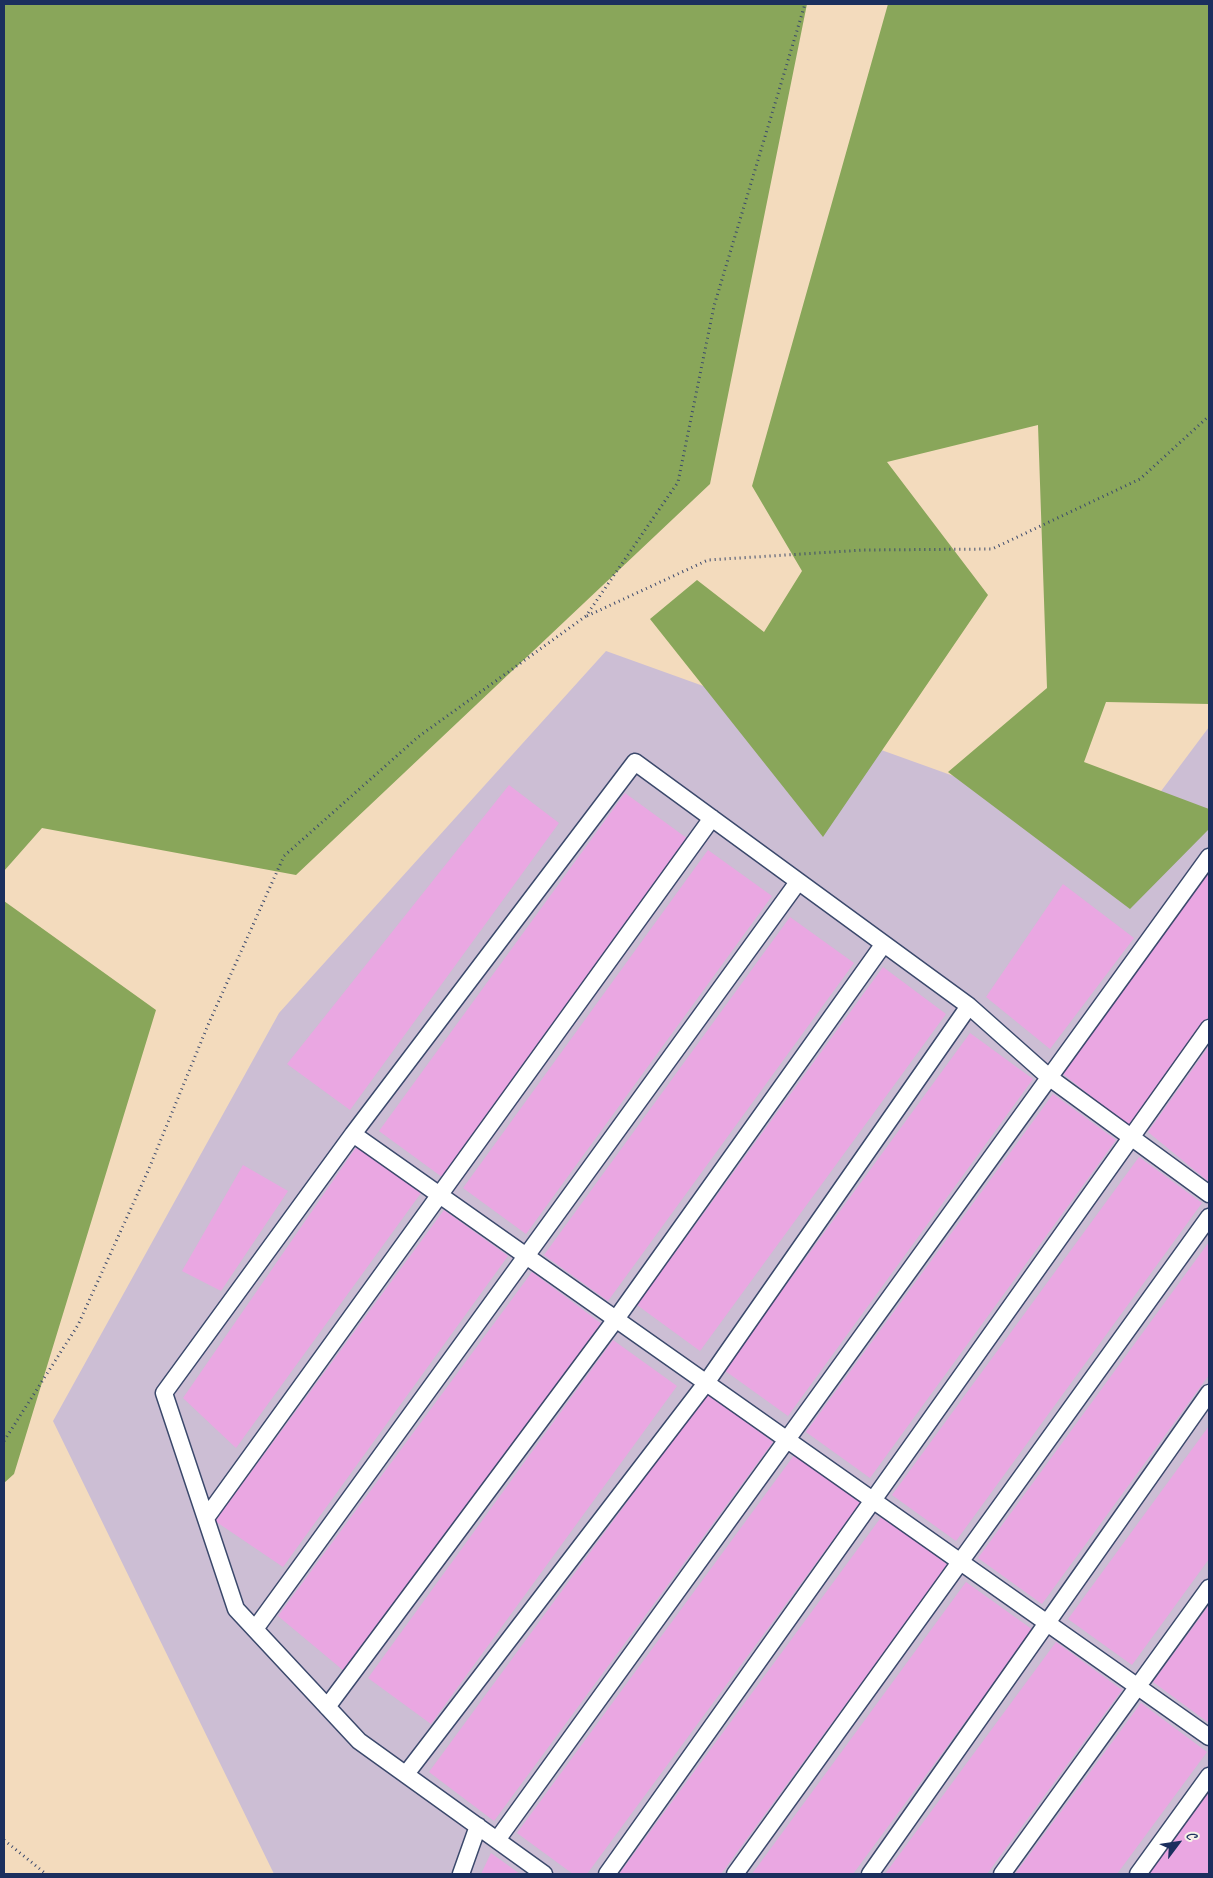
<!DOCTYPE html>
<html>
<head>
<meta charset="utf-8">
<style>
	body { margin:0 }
	#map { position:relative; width:1213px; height:1878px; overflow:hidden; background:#f3dbbd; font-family:Caveat,sans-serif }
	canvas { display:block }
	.frame { position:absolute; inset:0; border:5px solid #1b2f5e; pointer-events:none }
	.north { position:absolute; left:1153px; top:1818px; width:50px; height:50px; -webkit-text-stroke:4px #f7f3e8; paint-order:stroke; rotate:59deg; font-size:14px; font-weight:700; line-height:20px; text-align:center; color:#1b2f5e }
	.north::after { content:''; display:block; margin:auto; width:18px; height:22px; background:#1b2f5e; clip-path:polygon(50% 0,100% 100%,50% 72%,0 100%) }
</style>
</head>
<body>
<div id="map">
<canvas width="1213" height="1878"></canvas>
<div class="frame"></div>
<div class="north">С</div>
</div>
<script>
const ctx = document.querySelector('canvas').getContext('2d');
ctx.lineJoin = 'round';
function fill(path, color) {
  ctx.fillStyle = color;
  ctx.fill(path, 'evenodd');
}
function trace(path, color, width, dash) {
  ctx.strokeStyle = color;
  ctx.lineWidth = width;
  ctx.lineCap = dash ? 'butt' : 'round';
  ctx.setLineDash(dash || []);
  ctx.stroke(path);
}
const industrial = new Path2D(`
	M606 651 1126 838 1209 727V1874H274L53 1421 279 1013Z`);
const forest = new Path2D(`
	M4 4H807L710 484 296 875 42 828 4 871Z
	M888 4H1209V704L1106 702 1084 762 1209 809V829L1130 909 948 772 1047 688 1038 425 887 462 988 595 823 837 650 619 697 580 764 632 802 571 752 486Z
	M4 901 156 1010 14 1474 4 1483Z`);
const building = new Path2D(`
	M509 785 559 823 350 1110 287 1064Z
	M625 793 688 839 442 1177 379 1131Z
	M708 850 772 896 526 1234 463 1188Z
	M1209 867V1017L1129 1127 1062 1073Z
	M1063 884 1134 938 1050 1049 986 997Z
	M790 917 854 963 608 1301 544 1255Z
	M883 967 946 1014 700 1351 637 1305Z
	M970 1033 1033 1079 788 1416 724 1370Z
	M1209 1046V1182L1148 1132Z
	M1053 1094 1116 1140 870 1478 806 1432Z
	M357 1146 421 1193 236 1448 183 1398Z
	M1139 1157 1202 1203 956 1541 892 1495Z
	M243 1165 288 1191 221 1291 182 1271Z
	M444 1210 508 1256 283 1567 215 1521Z
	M1209 1242V1375L1042 1604 978 1558Z
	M532 1272 602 1324 344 1671 278 1616Z
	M613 1340 677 1386 431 1724 368 1678Z
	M707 1393 773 1442 494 1821 429 1772Z
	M1209 1426V1559L1132 1665 1068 1619Z
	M795 1454 861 1502 587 1874H573L517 1833Z
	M882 1516 948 1565 721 1874H619Z
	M966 1582 1033 1630 853 1874H752Z
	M1209 1605V1723L1153 1682Z
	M1056 1642 1122 1690 987 1874H885Z
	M1141 1703 1207 1752 1117 1874H1015Z
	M1209 1792V1874H1149Z
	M491 1853 520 1874H481Z`);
const path = new Path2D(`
	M587 616 708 560 864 550 992 549 1140 479 1209 416
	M4 1441 78 1325 148 1171 208 1025 284 856 418 737 586 616 678 482 714 306 805 4
	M4 1840 46 1874`);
const service = new Path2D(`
	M353 1134 635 762 969 1006 1050 1078 1209 1194
	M206 1518 712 818
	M255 1629 798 882
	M327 1707 616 1319 883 945
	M406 1774 706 1383 969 1006
	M497 1840 1209 857
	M461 1874 478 1826
	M544 1874 359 1741 236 1609 164 1393 353 1134 1209 1737
	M607 1874 1209 1028
	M735 1874 1209 1217
	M870 1874 1209 1393
	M1002 1874 1209 1588
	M1138 1874 1209 1776`);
fill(industrial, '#ccbed4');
fill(forest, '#89a65a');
fill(building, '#eaa7e2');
trace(service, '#3b496c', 19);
trace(path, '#3b496c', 3, [1, 4]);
trace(service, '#fff', 16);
</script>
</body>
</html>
